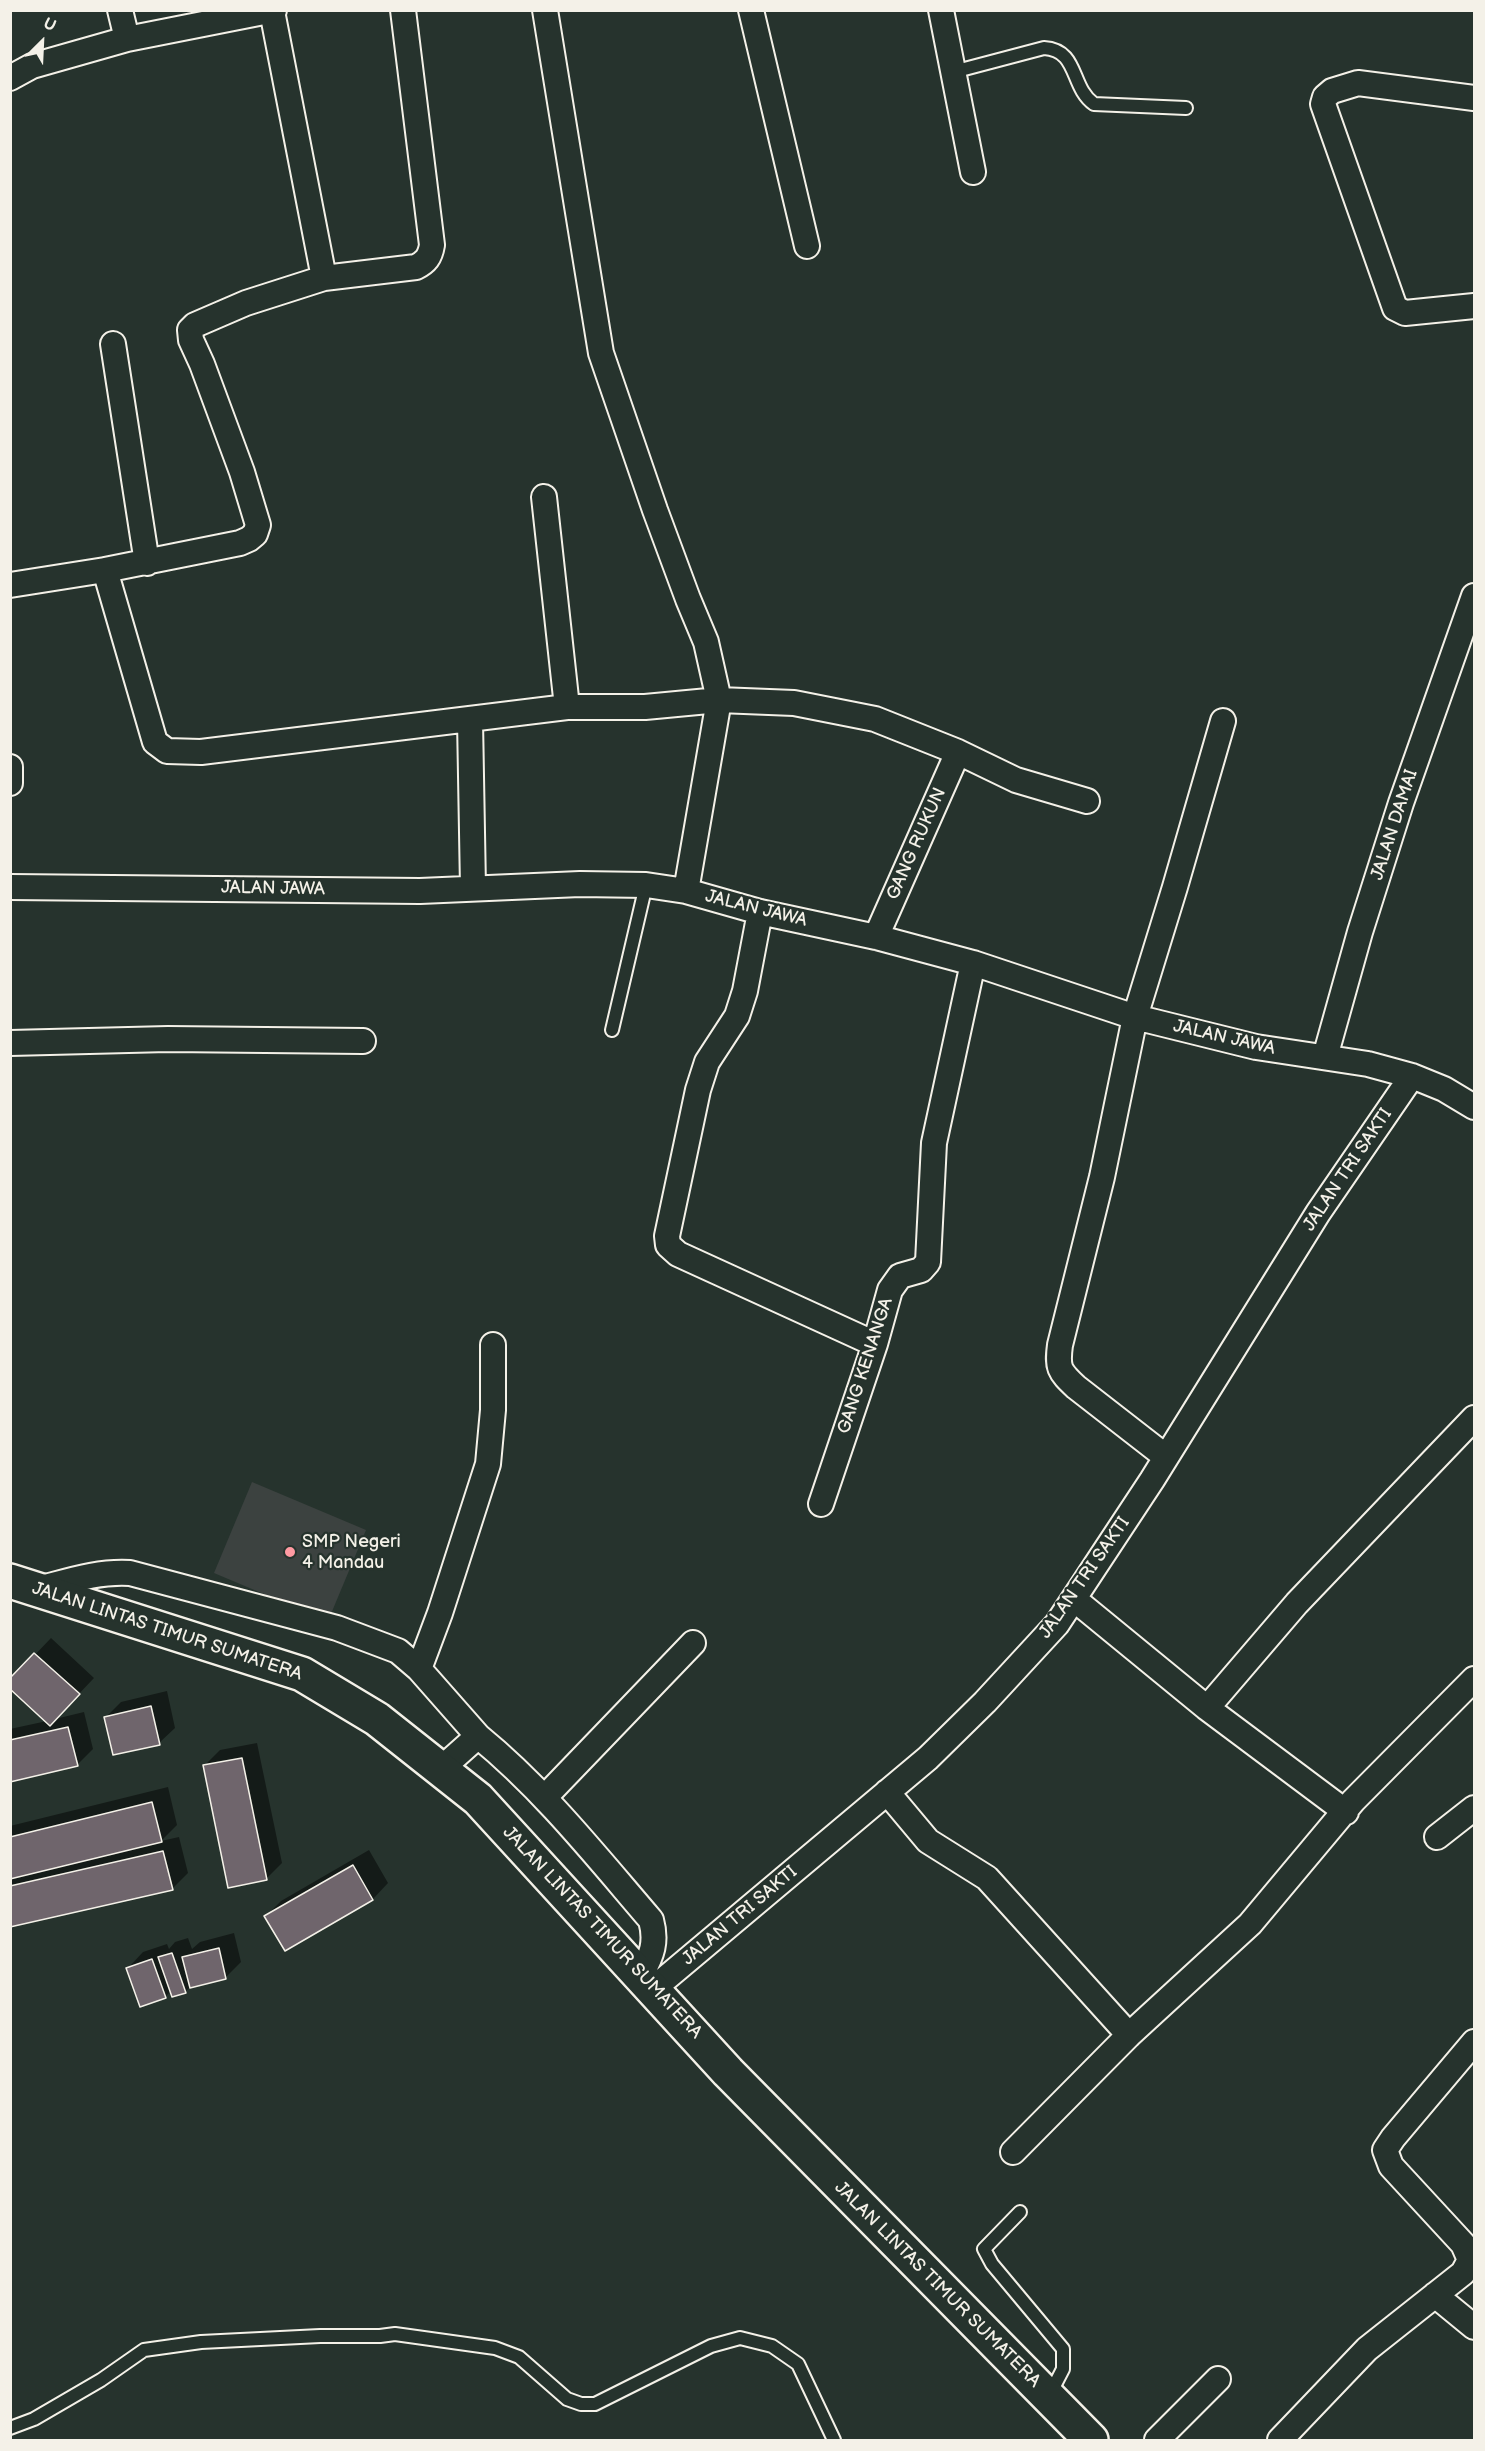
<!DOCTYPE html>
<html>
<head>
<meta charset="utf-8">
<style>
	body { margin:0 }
	#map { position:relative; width:1485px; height:2451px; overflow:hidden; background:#26332d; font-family:"Balsamiq Sans",sans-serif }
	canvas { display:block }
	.frame { position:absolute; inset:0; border:12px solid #f4f1e8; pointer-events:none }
	.north { position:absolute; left:12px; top:12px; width:60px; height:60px; -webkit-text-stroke:4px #26332d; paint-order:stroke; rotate:24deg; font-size:16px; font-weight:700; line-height:24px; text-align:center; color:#f4f1e8 }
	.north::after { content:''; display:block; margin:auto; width:21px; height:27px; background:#f4f1e8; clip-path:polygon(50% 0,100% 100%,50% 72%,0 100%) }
</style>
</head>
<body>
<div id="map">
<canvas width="1485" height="2451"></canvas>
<div class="frame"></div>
<div class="north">U</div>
</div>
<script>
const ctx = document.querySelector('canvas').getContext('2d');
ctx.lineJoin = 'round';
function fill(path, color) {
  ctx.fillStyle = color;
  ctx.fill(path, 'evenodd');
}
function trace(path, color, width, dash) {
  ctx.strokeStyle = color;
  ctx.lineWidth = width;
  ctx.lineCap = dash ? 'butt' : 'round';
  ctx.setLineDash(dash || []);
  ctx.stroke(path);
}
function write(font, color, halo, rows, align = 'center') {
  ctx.font = font + ' "Balsamiq Sans",sans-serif';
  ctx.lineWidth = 4.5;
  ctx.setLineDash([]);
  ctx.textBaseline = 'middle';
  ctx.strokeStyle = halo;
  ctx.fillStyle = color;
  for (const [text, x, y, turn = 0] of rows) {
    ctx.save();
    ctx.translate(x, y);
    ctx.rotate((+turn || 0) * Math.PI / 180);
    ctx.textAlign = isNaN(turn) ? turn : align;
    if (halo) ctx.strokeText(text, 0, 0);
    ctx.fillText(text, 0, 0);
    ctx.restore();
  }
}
const built = new Path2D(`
	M252 1482 366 1530 328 1621 214 1573Z`);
const shadow = new Path2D(`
	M51 1638 94 1678 55 1719 84 1712 93 1749 77 1765 10 1781V1729L47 1721 10 1681Z
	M167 1691 175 1728 159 1743 106 1717 121 1702Z
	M257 1743 282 1863 266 1879 204 1766 220 1750Z
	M168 1787 177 1825 161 1841 179 1837 188 1873 172 1889 10 1926V1826Z
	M369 1850 388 1883 373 1899 285 1949 266 1916 281 1901Z
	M234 1933 241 1962 225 1978 191 1986 185 1992 171 1991 165 1997 128 1968 143 1952 167 1944 169 1949 175 1942 188 1938 192 1949 200 1942Z`);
const building = new Path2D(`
	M34 1653 80 1694 50 1726 10 1689V1678Z
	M151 1706 160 1745 113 1755 104 1717Z
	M68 1727 78 1766 10 1782V1740Z
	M242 1758 267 1880 228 1888 203 1765Z
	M152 1802 162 1842 10 1879V1837Z
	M163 1851 173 1890 10 1927V1886Z
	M353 1865 373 1900 285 1951 264 1916Z
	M219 1948 226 1979 190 1988 182 1957Z
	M172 1953 186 1993 172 1997 158 1957Z
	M152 1959 166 1998 140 2007 126 1968Z`);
const lane = new Path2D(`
	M953 72 1044 48C1079 50 1070 87 1094 104L1186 108
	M612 1030 646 885
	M1020 2212 984 2249 992 2264 1063 2349V2369L1049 2396
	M10 2428 34 2419 101 2380 144 2350 201 2342 320 2336H380L395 2334 495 2348 519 2357 567 2399 581 2404H595L711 2346 740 2338 772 2346 798 2364 834 2440`);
const street = new Path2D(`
	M120 10 127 39
	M403 10 432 245C430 257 426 262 416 267L324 278 246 303 195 325 190 330 191 340 202 364 242 472 258 525 255 534 249 539 240 543 105 570 155 742 167 751 201 752 567 707H645L719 700 794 703 875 719 958 752 1016 780 1087 801
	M545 10 601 353 655 510 688 599 706 642 719 700 686 891
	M751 10 807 246
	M941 10 973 172
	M272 11 324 278
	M10 78 32 66 127 39 274 10
	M1474 98 1358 83 1332 91 1325 97 1323 104 1395 308 1405 313 1474 306
	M113 344 147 563
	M544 497 567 707
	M10 585 105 570
	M470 720 473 888
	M10 767V783
	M10 887 420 891 580 884 646 885 686 891 760 912 876 937 973 963 1135 1017 1256 1047 1368 1064 1412 1076 1444 1089 1474 1107
	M760 912 745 991 737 1016 707 1062 698 1090 667 1236 668 1245 678 1254 875 1344
	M876 937 958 752
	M10 1043 168 1039 363 1041
	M1325 1057 1360 932 1401 803 1474 596
	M1166 1457 1076 1387C1059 1371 1057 1368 1060 1345L1102 1177 1135 1017 1175 887 1223 721
	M821 1504 875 1344 890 1290 900 1276 921 1270 928 1262 934 1143 973 963
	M38 1589C69 1581 98 1571 130 1573L337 1628 398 1651 419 1669 478 1736 441 1769
	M1074 1599 1207 1708 1346 1812
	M419 1669 440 1613 488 1464 493 1410V1345
	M1207 1708 1297 1603 1474 1418
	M478 1736C543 1789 596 1856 651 1920 657 1942 652 1955 641 1975
	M887 1792 928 1841 987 1878 1129 2035
	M545 1797 693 1643
	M1437 1837 1474 1808
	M653 1989 928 1758 985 1702 1057 1624 1152 1480 1318 1213 1412 1076
	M1013 2152 1129 2035 1250 1924 1353 1801 1474 1679
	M1435 2295 1474 2327
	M1157 2440 1218 2379
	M1280 2440 1367 2349 1463 2273 1470 2260 1463 2244 1391 2166 1385 2150 1393 2138 1474 2042`);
const highway = new Path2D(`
	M10 1581 302 1674 377 1719 478 1799 728 2072 1091 2440`);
const markers = [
	[290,1552,6,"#ff9aa2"]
];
const streetNames = [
	["JALAN DAMAI",1395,825,-72],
	["GANG RUKUN",917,844,-66],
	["JALAN JAWA",273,889,1],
	["JALAN JAWA",756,909,14],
	["JALAN JAWA",1224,1038,13],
	["JALAN TRI SAKTI",1348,1170,-56],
	["GANG KENANGA",866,1366,-72],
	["JALAN TRI SAKTI",1085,1578,-55],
	["JALAN LINTAS TIMUR SUMATERA",167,1632,18],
	["JALAN TRI SAKTI",740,1916,-40],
	["JALAN LINTAS TIMUR SUMATERA",602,1933,47],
	["JALAN LINTAS TIMUR SUMATERA",937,2285,45]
];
const poiNames = [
	["SMP Negeri",302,1542],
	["4 Mandau",302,1563]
];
fill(built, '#3c4240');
fill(shadow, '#0007');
fill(building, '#6f656c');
trace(building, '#f4f1e8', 1.5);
trace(lane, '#f4f1e8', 16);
trace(street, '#f4f1e8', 28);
trace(highway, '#f4f1e8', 38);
trace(lane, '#26332d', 12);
trace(street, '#26332d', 24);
trace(highway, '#26332d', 33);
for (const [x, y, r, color] of markers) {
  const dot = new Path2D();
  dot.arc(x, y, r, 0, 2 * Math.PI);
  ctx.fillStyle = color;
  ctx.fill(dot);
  trace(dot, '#26332d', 2);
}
write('18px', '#f4f1e8', '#26332d', streetNames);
write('18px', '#f4f1e8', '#26332d', poiNames, 'left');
</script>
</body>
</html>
